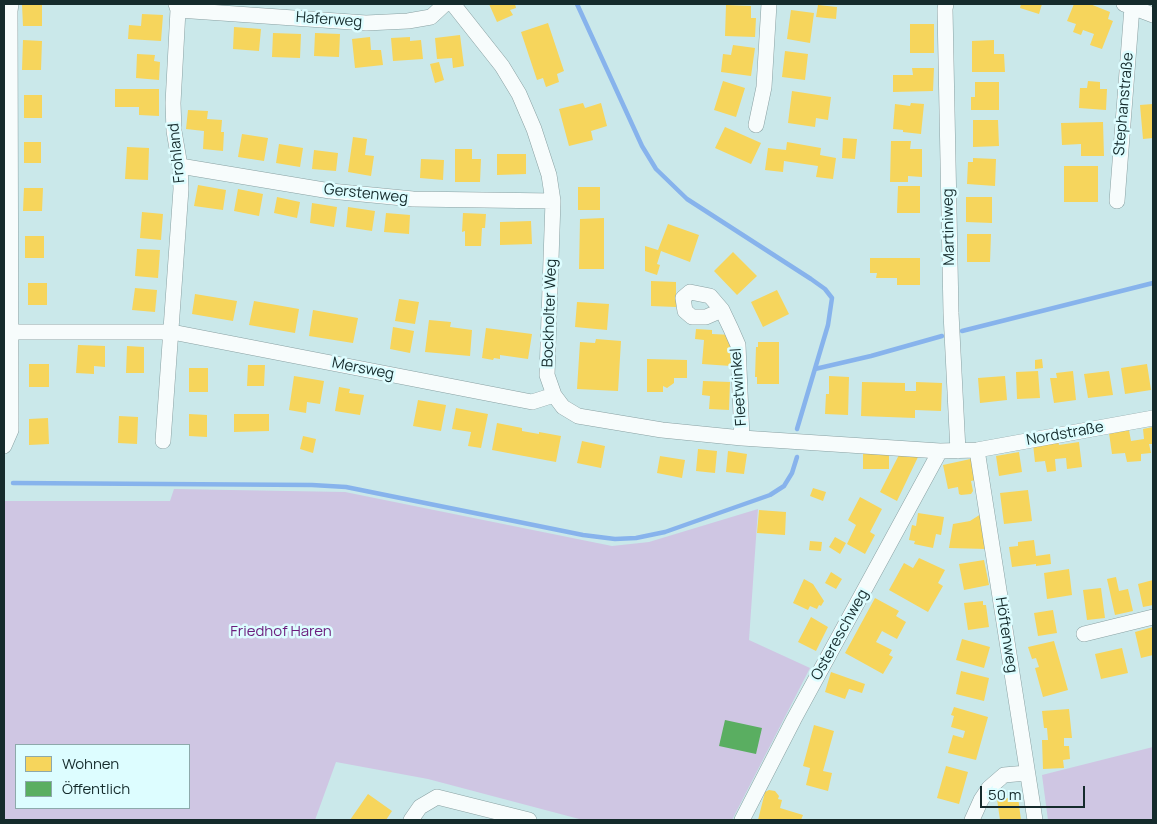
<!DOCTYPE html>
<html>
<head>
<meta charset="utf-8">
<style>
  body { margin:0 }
  #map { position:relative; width:1157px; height:824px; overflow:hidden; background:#cae8ea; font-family:Manrope,sans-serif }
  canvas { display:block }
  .frame { position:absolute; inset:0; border:5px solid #152b2c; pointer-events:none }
  .legend { position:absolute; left:15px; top:744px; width:175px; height:65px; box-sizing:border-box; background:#ddfdff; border:1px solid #8da9ab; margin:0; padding:6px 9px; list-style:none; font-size:15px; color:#152b2c }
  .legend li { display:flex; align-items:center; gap:10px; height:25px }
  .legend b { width:25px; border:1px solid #8da9ab }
  .scale { position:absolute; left:980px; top:786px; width:105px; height:22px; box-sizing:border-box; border:2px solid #152b2c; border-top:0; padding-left:6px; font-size:15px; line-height:18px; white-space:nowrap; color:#152b2c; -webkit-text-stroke:4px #ddfdff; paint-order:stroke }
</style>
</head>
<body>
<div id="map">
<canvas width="1157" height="824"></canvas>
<div class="frame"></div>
<ul class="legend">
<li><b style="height:14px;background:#f6d55c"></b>Wohnen</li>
<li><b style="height:14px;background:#5aae61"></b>Öffentlich</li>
</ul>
<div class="scale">50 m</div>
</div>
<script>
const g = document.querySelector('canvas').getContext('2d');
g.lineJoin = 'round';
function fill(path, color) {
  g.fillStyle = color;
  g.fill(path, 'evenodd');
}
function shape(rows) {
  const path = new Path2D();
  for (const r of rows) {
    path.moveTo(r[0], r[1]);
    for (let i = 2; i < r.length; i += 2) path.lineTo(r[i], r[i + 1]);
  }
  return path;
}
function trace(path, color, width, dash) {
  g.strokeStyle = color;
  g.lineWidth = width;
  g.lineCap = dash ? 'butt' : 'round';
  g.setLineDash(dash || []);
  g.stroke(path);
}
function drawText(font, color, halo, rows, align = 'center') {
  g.font = font + ' Manrope,sans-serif';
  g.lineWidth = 5;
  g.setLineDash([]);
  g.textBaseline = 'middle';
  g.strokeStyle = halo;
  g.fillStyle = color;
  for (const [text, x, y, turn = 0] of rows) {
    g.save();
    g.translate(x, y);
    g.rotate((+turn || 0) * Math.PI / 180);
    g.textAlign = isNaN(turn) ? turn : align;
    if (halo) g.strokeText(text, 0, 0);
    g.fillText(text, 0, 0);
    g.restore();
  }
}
const green = shape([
  [174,489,345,492,612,546,649,542,758,509,749,640,810,668,732,820,583,820,428,779,336,762,315,820,4,820,4,501,170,501],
  [16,745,189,745,189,808,16,808],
  [1153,747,1153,820,1048,820,1042,775]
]);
const homes = shape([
  [22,4,42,4,42,26,23,26],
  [489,4,515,4,516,8,510,10,513,15,497,22],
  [1021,4,1042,4,1039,14,1020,8],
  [1074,4,1090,4,1110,12,1108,19,1113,21,1102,49,1090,45,1094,34,1083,30,1081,35,1073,32,1076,24,1067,21],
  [726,5,751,6,751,18,756,18,755,37,725,36],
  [818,5,837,7,836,19,816,17],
  [791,10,814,13,810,43,787,39],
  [142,14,163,15,161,41,128,39,129,25,141,26],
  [548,23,564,71,557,74,559,82,546,87,543,78,537,80,521,32],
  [910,24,934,24,934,53,910,53],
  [234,27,261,29,259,51,233,49],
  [273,33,301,34,300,58,272,57],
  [315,33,340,34,339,57,314,56],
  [460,35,464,66,453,68,452,58,437,59,435,38],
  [370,37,371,50,381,50,383,65,355,68,352,39],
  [410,37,410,41,421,40,423,59,393,61,391,38],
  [23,40,42,41,41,70,22,70],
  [994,40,994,54,1004,54,1005,72,972,72,972,41],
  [733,45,755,48,751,76,721,72,723,54,731,55],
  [785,51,808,54,805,80,782,77],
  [137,54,155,55,154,61,160,62,159,80,136,78],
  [439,62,444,80,435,83,430,64],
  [912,68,934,68,933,91,893,92,893,75,913,75],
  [723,81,745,88,736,117,714,110],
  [1088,81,1100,82,1100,89,1107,89,1106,110,1079,108,1080,88,1087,88],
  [975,82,999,82,999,110,971,110,971,97,975,97],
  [115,89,159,89,159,116,139,115,139,107,115,107],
  [792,91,831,97,828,120,816,118,815,127,788,123],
  [24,95,42,95,42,118,24,118],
  [583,103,585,108,601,103,607,126,591,131,593,140,569,146,559,109],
  [911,103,924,104,921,134,903,132,903,130,893,129,895,104,910,106],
  [1153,104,1153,138,1143,139,1140,105],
  [188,110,208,111,207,119,222,120,221,132,224,132,223,151,203,149,204,131,186,129],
  [973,120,998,120,999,146,973,147],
  [1103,122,1104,156,1081,156,1081,144,1062,145,1061,123],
  [725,127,761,143,751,164,715,148],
  [242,134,268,138,264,161,238,157],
  [353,137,367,139,365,155,374,156,371,176,348,172],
  [843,138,857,139,855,159,842,158],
  [891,141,911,141,910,149,922,149,922,177,908,176,908,182,890,182],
  [24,142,41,142,41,163,24,163],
  [787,142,821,148,820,155,836,158,833,179,816,177,818,166,784,161,783,172,765,170,768,148,786,150],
  [279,144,303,148,300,167,276,163],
  [127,147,149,148,148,180,125,179],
  [455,149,472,149,472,159,481,159,480,182,455,182],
  [314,150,338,153,336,171,312,169],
  [497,154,526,154,526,174,497,175],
  [973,158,996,159,995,186,967,184,968,162,973,162],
  [421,159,444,160,443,180,420,178],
  [1064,166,1098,166,1098,202,1064,202],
  [198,185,226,190,223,210,194,206],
  [898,186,920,186,920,213,897,213],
  [578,187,600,187,600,210,578,210],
  [24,188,43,188,42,211,23,211],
  [238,189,263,194,259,216,234,211],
  [277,197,300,202,297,218,274,213],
  [966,197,992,197,992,223,966,222],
  [312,203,337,207,334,227,310,223],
  [348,207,375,211,372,231,346,227],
  [142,212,163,214,161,240,140,238],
  [386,213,410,215,409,234,384,232],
  [463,213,486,214,485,228,482,228,481,246,465,246,465,231,462,232],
  [604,218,604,269,579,269,580,219],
  [531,221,532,244,500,245,500,222],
  [668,224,699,235,690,262,661,251,657,264,660,265,657,275,645,271,645,246,658,250],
  [967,234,991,234,990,262,967,262],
  [25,236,44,236,44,258,25,258],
  [137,249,160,250,158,278,135,276],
  [733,252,757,276,737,295,714,271],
  [870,258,920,258,920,285,897,285,897,278,876,278,877,273,870,273],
  [651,281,676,282,676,307,651,306],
  [28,283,47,283,47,305,28,305],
  [135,288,157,290,155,312,132,310],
  [777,290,789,314,763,327,751,302],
  [195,294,237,301,233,321,192,314],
  [399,299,419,302,415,324,395,321],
  [254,301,299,309,295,333,249,325],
  [577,302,609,304,607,330,575,327],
  [313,310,358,318,353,343,309,336],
  [429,320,451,322,450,327,472,330,470,356,425,352],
  [393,327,414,331,410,353,390,349],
  [486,328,532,334,528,359,500,355,500,359,494,358,493,360,482,358],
  [696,329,712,330,712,334,733,335,731,366,702,364,704,340,695,339],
  [596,339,621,341,618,391,577,389,580,342,595,343],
  [758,342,779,342,779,384,757,384,757,377,755,377,756,347,758,347],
  [78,345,105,346,105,367,94,366,94,374,76,373],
  [127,346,144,347,144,373,126,373],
  [647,359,687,360,687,378,674,378,674,383,667,388,663,386,663,392,647,392],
  [1042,359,1043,368,1035,369,1035,360],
  [29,364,49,364,49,387,29,387],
  [1147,364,1151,390,1125,394,1121,368],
  [248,365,265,365,264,386,247,386],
  [189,368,208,368,208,392,189,392],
  [1038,371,1040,398,1017,399,1016,372],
  [1073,371,1076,400,1054,403,1050,378,1057,378,1056,373],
  [1109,371,1113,395,1088,398,1084,374],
  [294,376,324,381,320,404,307,402,306,413,289,410],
  [829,376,849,377,848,415,825,414,826,394,829,394],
  [1005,376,1007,400,980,403,978,378],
  [703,381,730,382,729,410,709,409,710,396,702,395],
  [862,382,905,383,905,391,916,391,916,382,942,383,941,411,915,410,915,418,861,416],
  [339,387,350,389,349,393,364,395,360,415,335,411],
  [418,400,446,405,441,431,413,426],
  [456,408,488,414,481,448,468,446,471,432,452,429],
  [189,414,207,415,207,437,189,436],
  [234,414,269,414,269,431,234,432],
  [119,416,138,417,137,444,118,443],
  [48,418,49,444,29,445,29,419],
  [497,423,522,428,522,431,539,434,539,432,561,436,556,462,492,450],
  [1153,427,1153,444,1149,444,1151,453,1141,454,1141,461,1127,462,1125,453,1112,454,1109,433,1129,430,1131,441,1144,439,1143,429],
  [303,436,316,439,313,453,300,449],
  [582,441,605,446,601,468,577,463],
  [1058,441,1059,445,1079,442,1082,467,1067,469,1066,458,1055,459,1056,471,1047,472,1045,461,1035,462,1033,444],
  [698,449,717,451,715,473,696,471],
  [902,449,918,457,897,501,880,492],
  [863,450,889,450,889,469,863,469],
  [728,451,747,454,744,474,726,472],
  [1019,452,1022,472,999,476,996,456],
  [660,456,685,460,682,478,657,473],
  [975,458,980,479,971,481,973,491,971,494,961,495,959,494,958,487,948,489,943,465],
  [813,488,826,492,823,501,810,496],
  [1028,490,1032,521,1004,524,1000,493],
  [860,497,882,509,870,532,875,535,865,554,847,544,856,525,848,520],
  [759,510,786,512,785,535,757,533],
  [918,513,944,517,941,535,936,534,933,548,914,544,915,541,909,540,912,525,916,526],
  [981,514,987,549,949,548,953,524,970,521],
  [835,537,846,543,840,554,829,547],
  [1034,540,1036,556,1050,554,1051,564,1036,566,1036,564,1012,567,1009,547,1018,546,1018,542],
  [810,541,822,542,821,551,809,550],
  [919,558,945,570,938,583,943,586,928,612,889,590,904,563,913,568],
  [984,560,989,585,964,590,959,564],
  [1069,569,1072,595,1047,599,1044,573],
  [831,572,842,579,836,589,825,583],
  [1116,577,1119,591,1128,589,1133,611,1115,615,1107,579],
  [804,579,813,584,824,601,821,606,819,605,817,609,810,606,808,610,793,603],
  [1153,580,1153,605,1143,607,1138,584],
  [1101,588,1105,618,1087,620,1083,590],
  [875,598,899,611,896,616,906,622,897,639,882,631,876,642,892,650,889,655,893,657,883,674,845,653],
  [983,601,983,605,986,605,989,627,968,630,964,603],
  [1053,610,1057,633,1038,636,1034,613],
  [811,617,828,627,816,651,798,642],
  [1153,627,1153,655,1141,658,1135,632],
  [962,639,990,647,984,668,956,660],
  [1054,641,1068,690,1043,697,1035,668,1039,667,1036,658,1032,659,1028,647],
  [1122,648,1128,673,1101,679,1095,654],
  [961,671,989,678,984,701,956,694],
  [831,672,865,684,862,693,849,689,845,699,825,692],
  [954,707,988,717,976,760,948,753,953,735,963,738,965,731,951,727,954,716,951,715],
  [1069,709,1072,738,1064,738,1064,746,1069,746,1070,759,1063,760,1064,768,1043,769,1042,740,1048,740,1047,728,1044,728,1042,711],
  [814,725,834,731,823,771,832,773,828,791,806,785,810,768,803,766],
  [946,766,968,772,959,804,937,798],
  [769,790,775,791,779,796,778,799,782,800,780,808,803,815,801,820,758,820,765,792],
  [368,794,392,811,386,820,350,820],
  [1018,797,1021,820,1000,820,997,799]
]);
const public = shape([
  [725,720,762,728,756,754,719,746]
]);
const stream = shape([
  [577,4,642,146,656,169,687,199,811,279,825,289,832,298,828,325,797,429],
  [962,331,1153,283],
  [815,369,871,356,942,336],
  [13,483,312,485,346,487,583,535,615,539,636,538,665,532,770,495,784,486,792,473,797,457]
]);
const minor = shape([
  [453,4,502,66,519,94,534,129,549,175,553,201,547,375,554,395,563,407,578,416,662,430,742,438,940,451,977,450,1153,418],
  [946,4,945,9,951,313,958,451],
  [1124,4,1153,15],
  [178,10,366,23,408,21,431,17,445,4],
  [756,125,764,87,769,4],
  [180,166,330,191,372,195,413,199,553,201],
  [1117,201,1132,7],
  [722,310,706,317,692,317,685,311,683,298,690,292,710,296,722,310,731,329,738,345,742,438],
  [10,332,172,332,532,402,554,395],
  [163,441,181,189,180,166,174,131,173,103,178,10,176,4],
  [4,446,11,430,10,11,11,4],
  [977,450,1035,820],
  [1084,634,1153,617],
  [411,820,420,807,437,797,529,820],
  [742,820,794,719,940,451],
  [972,820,981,800,989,788,1004,775,1027,773]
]);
const streetNames = [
  ["Haferweg",329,20,4],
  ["Stephanstraße",1124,104,-85],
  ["Frohland",177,153,-96],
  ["Gerstenweg",366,194,6],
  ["Martiniweg",949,227,-91],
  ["Bockholter Weg",550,313,-88],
  ["Mersweg",363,369,11],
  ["Fleetwinkel",739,387,-94],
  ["Nordstraße",1065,434,-10],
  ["Ostereschweg",840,635,-61],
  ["Höftenweg",1006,635,81]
];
const parkNames = [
  ["Friedhof Haren",281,632]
];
fill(green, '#cfc6e3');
fill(homes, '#f6d55c');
fill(public, '#5aae61');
trace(stream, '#87b3ec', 4.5);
trace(minor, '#89a0a2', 16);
trace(minor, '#f7fcfc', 15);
drawText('15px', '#152b2c', '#ddfdff', streetNames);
drawText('15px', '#6b1c7c', '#ddfdff', parkNames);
</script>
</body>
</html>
